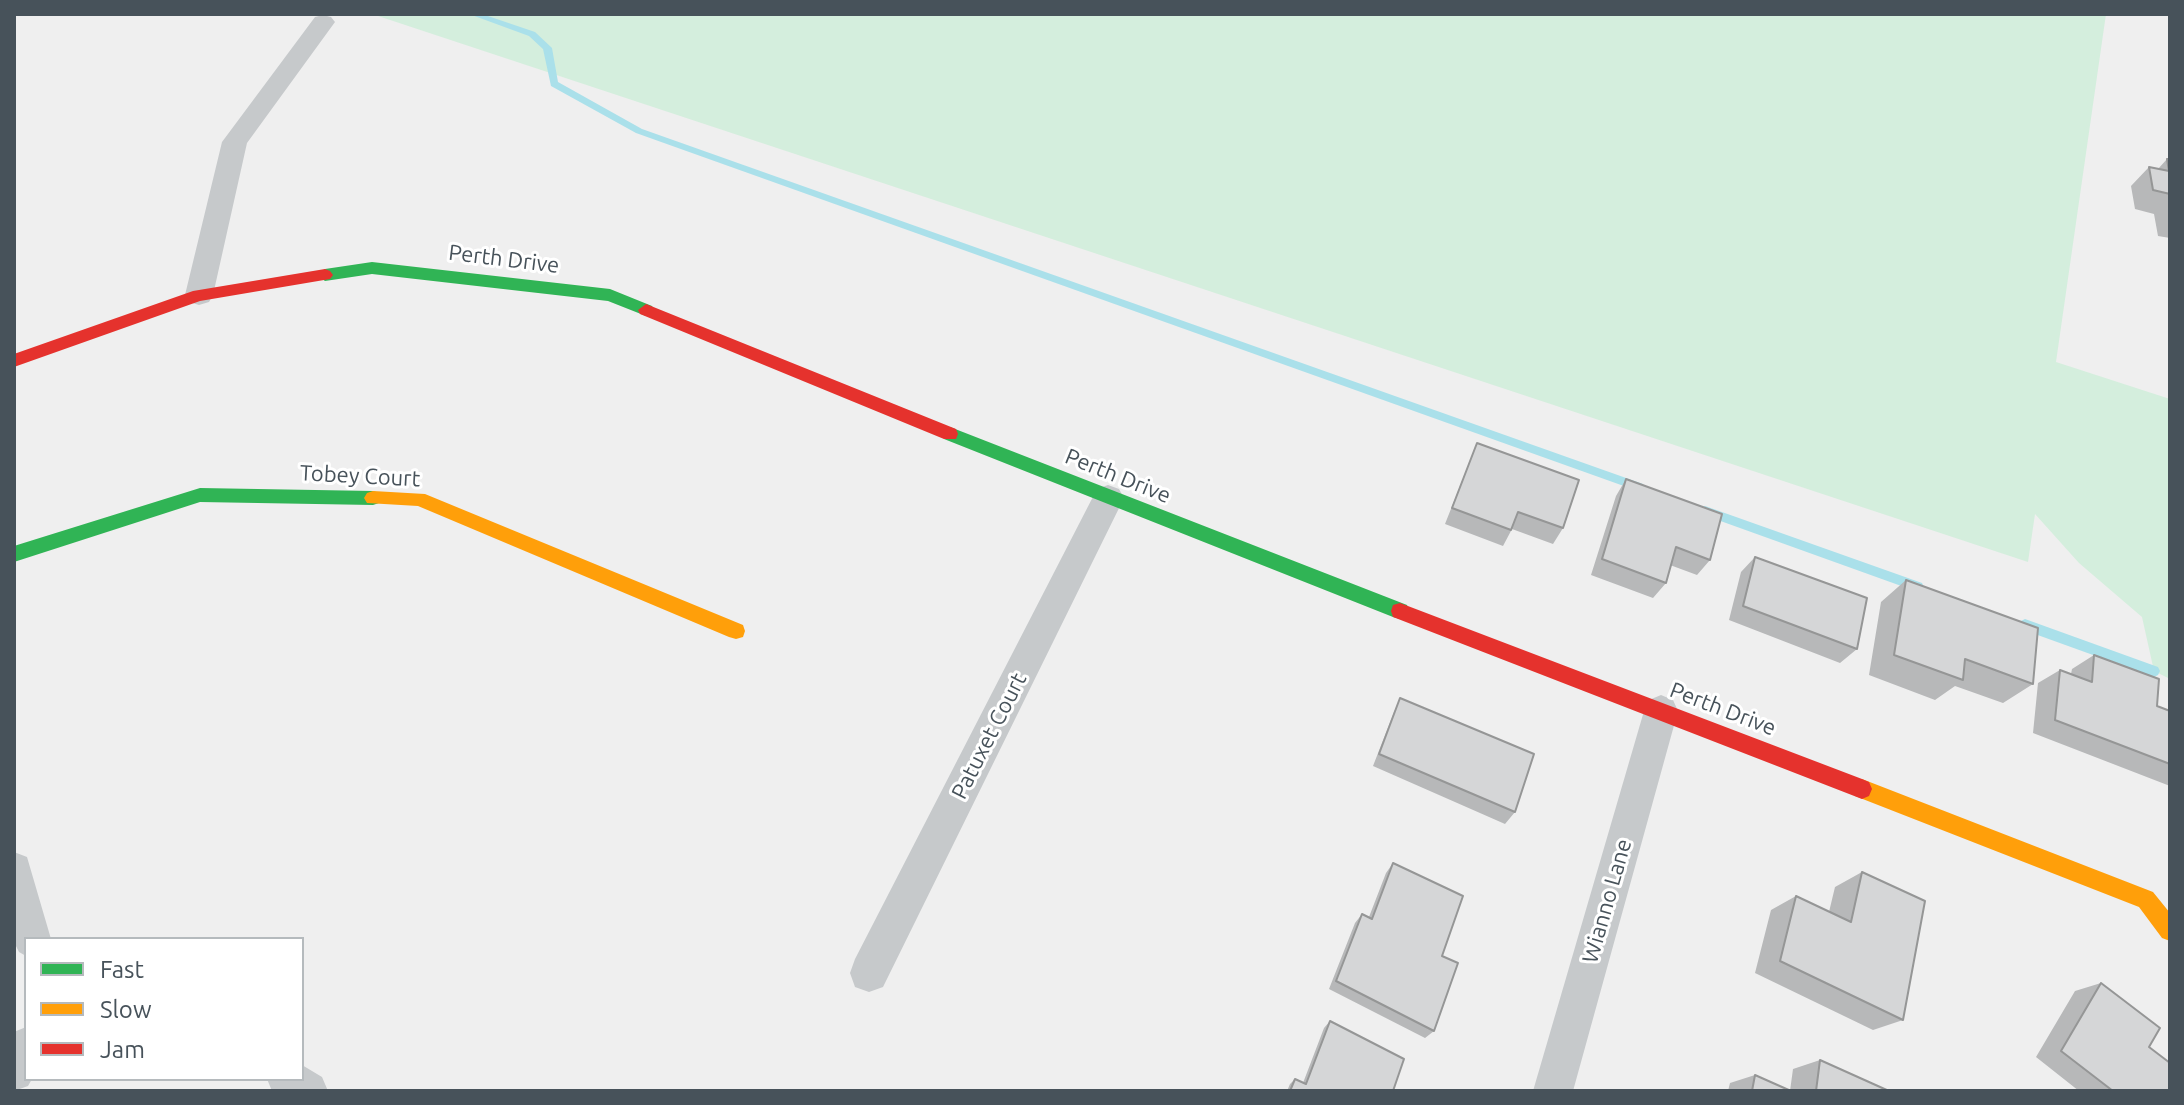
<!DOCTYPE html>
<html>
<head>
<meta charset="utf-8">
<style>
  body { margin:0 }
  #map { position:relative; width:2184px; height:1105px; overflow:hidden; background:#efefef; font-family:Ubuntu,sans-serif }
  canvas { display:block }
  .frame { position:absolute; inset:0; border:16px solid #47525a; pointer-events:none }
  .legend { position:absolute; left:24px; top:937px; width:280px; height:144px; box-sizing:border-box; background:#fff; border:2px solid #b5babd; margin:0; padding:10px 14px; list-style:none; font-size:24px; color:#47525a }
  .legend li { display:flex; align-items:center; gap:16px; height:40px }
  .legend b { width:40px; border:2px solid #b5babd }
</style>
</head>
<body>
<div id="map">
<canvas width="2184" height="1105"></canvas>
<div class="frame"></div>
<ul class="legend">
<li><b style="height:10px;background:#30b455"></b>Fast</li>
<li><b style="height:10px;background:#ff9f0a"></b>Slow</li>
<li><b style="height:10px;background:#e5322d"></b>Jam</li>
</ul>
</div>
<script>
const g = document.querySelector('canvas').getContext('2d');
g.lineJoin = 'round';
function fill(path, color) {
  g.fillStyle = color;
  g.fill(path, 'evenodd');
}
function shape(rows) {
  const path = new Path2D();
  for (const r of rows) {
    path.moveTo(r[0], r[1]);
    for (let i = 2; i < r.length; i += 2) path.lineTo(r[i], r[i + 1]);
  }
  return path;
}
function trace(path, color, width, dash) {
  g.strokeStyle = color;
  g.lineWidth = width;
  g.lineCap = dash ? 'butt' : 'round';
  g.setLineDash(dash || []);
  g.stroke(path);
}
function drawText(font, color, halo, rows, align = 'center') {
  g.font = font + ' Ubuntu,sans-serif';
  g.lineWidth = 6;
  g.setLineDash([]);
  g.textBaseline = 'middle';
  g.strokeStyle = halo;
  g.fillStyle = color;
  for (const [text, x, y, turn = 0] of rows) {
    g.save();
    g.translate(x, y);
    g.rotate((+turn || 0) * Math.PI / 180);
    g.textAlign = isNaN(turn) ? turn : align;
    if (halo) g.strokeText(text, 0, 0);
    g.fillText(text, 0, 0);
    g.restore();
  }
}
const green = shape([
  [372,14,2106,14,2056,362,2170,399,2170,679,2154,671,2142,617,2079,563,2035,514,2028,562]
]);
const stream = shape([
  [469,14,482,14,535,32,552,48,558,82,642,129,1643,484,1645,487,1643,490,1635,490,636,133,551,86,543,49,529,36,469,14],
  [1705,506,1922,583,1924,587,1922,591,1918,592,1701,514,1699,511,1701,508,1705,506],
  [2025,619,2158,667,2160,671,2158,675,2154,677,2021,629,2019,625,2021,621,2025,619]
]);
const street = shape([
  [323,15,331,17,335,22,247,143,213,295,209,302,199,305,189,302,185,295,222,142,315,17,323,15],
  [1108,485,1119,489,1124,498,883,987,869,992,855,987,850,973,855,959,1097,489,1108,485],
  [1661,695,1673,700,1678,711,1573,1091,1533,1091,1644,711,1649,700,1661,695],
  [14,852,27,857,51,939,26,939,26,956,19,952,14,942,14,852],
  [26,1027,26,1079,32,1079,28,1086,14,1091,14,1032,26,1027],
  [302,1065,322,1077,328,1091,272,1091,267,1079,302,1079,302,1065]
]);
const fast = shape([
  [372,262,610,289,652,306,654,310,646,316,608,301,372,274,325,281,317,275,325,269,372,262],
  [950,427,1407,605,1409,611,1407,617,1400,619,1393,617,944,439,942,434,950,427],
  [200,488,373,491,379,493,382,498,379,503,373,505,200,502,14,562,14,546,200,488]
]);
const slow = shape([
  [373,491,425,494,743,625,745,631,743,637,736,639,729,637,418,506,367,503,364,498,367,493,373,491],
  [1862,779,2153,892,2170,913,2170,941,2162,938,2139,907,1855,796,1852,789,1855,782,1862,779]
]);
const jam = shape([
  [325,269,330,271,333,275,330,279,200,301,14,367,14,354,193,291,325,269],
  [646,304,956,429,958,434,956,439,944,439,640,314,638,310,646,304],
  [1400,603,1862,779,1869,782,1872,789,1869,796,1862,799,1393,617,1391,611,1393,605,1400,603]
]);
const wall = shape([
  [2167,159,2170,159,2170,238,2158,236,2154,214,2135,209,2131,186,2149,167,2158,169],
  [1477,443,1563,528,1553,544,1512,529,1503,546,1445,524],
  [1626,479,1710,560,1697,575,1670,565,1666,583,1653,598,1591,575,1616,496],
  [1755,557,1857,649,1840,663,1729,620,1741,572],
  [1906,580,2033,684,2003,703,1955,686,1935,700,1869,675,1881,602],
  [2094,655,2157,706,2170,711,2170,786,2033,733,2038,683,2060,670,2071,674,2072,669],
  [1400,698,1515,812,1505,824,1373,766,1394,712],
  [1393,863,1442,956,1434,1031,1425,1038,1329,989,1355,923,1362,914,1369,917,1386,873],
  [1862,872,1903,1020,1873,1030,1755,973,1771,910,1796,896,1829,912,1835,887],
  [2101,983,2149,1047,2170,1091,2079,1091,2036,1057,2075,991],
  [1330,1021,1393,1091,1287,1091,1290,1084,1295,1079,1303,1083,1324,1028],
  [1820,1060,1889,1091,1728,1091,1730,1083,1755,1075,1790,1091,1793,1069]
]);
const building = shape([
  [2167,159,2170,159,2170,194,2153,190,2149,167,2169,171,2167,159],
  [1477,443,1579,480,1563,528,1518,512,1511,530,1452,508,1477,443],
  [1626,479,1722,514,1710,560,1676,547,1666,583,1602,559,1626,479],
  [1755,557,1867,598,1857,649,1743,606,1755,557],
  [1906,580,2038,628,2033,684,1965,659,1963,680,1894,655,1906,580],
  [2094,655,2159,679,2157,706,2170,711,2170,764,2055,720,2060,670,2092,682,2094,655],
  [1400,698,1534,754,1515,812,1379,754,1400,698],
  [1393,863,1463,896,1442,956,1458,963,1434,1031,1336,981,1362,914,1372,919,1393,863],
  [1862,872,1925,901,1903,1020,1780,961,1796,896,1851,922,1862,872],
  [2101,983,2160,1028,2149,1047,2170,1063,2170,1091,2113,1091,2061,1051,2101,983],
  [1330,1021,1404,1059,1393,1091,1290,1091,1295,1079,1306,1084,1330,1021],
  [1820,1060,1889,1091,1816,1091,1820,1060],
  [1755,1075,1791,1091,1752,1091,1755,1075]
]);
const streetNames = [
  ["Perth Drive",504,259,7],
  ["Tobey Court",360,476,3],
  ["Perth Drive",1118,476,22],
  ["Perth Drive",1723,709,21],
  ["Patuxet Court",989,736,-63],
  ["Wianno Lane",1607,901,-74]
];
fill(green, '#d4eedd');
fill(stream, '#aae0ea');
fill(street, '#c6c9cb');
fill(fast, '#30b455');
fill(slow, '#ff9f0a');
fill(jam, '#e5322d');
fill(wall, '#b7b8b9');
fill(building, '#d5d6d7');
trace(building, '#959696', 2);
drawText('22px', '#47525a', '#fff', streetNames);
</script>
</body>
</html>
